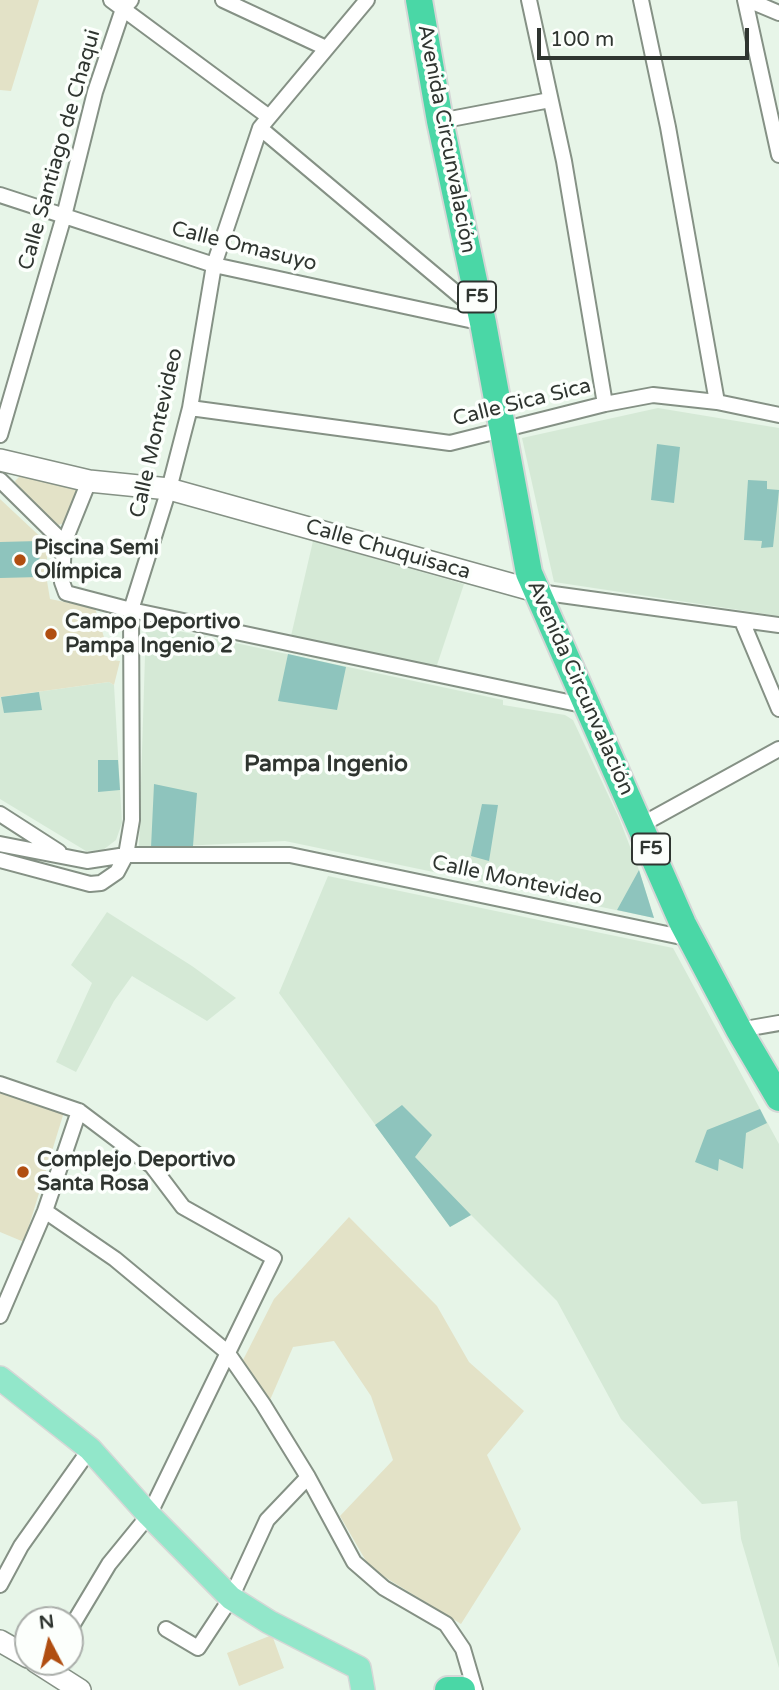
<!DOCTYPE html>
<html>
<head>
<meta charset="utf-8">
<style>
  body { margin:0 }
  #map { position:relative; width:779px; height:1690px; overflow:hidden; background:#e7f5e8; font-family:"Varela Round",sans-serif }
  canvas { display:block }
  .north { position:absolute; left:14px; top:1606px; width:70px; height:70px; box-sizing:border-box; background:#fcfffc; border:2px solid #aaaeaa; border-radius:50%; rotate:353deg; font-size:19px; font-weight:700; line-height:28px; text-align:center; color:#2f3530 }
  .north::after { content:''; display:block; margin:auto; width:24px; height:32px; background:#b04e11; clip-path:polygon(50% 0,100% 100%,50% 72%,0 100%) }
  .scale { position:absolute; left:537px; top:28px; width:212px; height:32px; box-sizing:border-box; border:4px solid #2f3530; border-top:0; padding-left:9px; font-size:21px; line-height:24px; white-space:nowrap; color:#2f3530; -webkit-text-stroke:5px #fcfffc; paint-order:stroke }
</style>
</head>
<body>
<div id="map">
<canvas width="779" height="1690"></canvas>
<div class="north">N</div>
<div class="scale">100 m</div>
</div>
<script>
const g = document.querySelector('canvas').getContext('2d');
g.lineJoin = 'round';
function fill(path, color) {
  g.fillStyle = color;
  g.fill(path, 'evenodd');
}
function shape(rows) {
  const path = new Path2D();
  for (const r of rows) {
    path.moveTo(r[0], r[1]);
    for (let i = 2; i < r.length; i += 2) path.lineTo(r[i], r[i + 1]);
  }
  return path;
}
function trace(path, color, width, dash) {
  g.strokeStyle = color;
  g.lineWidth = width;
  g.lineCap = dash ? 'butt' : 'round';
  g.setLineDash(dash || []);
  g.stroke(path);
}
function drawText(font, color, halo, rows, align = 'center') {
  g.font = font + ' "Varela Round",sans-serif';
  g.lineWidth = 7;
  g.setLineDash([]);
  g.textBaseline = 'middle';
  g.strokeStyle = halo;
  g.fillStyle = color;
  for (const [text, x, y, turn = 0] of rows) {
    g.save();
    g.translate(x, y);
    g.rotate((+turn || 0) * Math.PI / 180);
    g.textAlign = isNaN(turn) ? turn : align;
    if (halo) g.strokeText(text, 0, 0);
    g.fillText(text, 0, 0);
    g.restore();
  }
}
const built = shape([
  [658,408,779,428,779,616,554,582,522,438],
  [313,541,464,584,436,668,291,636],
  [146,624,503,700,503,705,565,715,573,720,619,818,639,870,654,918,285,841,139,848],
  [109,682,114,685,122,823,116,840,103,850,86,851,0,799,0,697],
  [328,876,673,948,779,1144,779,1668,741,1539,737,1501,702,1504,621,1419,557,1301,471,1215,450,1227,279,993],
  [107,912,192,966,236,998,207,1021,132,976,114,1001,76,1072,56,1062,92,983,71,965]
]);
const green = shape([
  [0,0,39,0,11,91,0,90],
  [23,473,76,488,75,500,65,523,58,525,19,490,15,481],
  [0,499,47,543,47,581,50,599,95,608,111,660,120,661,114,685,109,682,0,697],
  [0,1091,64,1112,24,1242,0,1232],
  [349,1217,437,1306,469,1362,524,1411,487,1455,521,1529,461,1624,370,1568,340,1516,393,1460,371,1396,334,1341,293,1347,270,1400,243,1360,274,1299],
  [272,1635,284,1668,239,1686,227,1653]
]);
const water = shape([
  [657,444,680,447,674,503,651,500],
  [748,480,767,481,767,489,779,490,773,547,761,548,762,541,744,540],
  [39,541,40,577,0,578,0,542],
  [288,654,346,667,337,710,278,701],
  [39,692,42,710,4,713,1,697],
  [98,760,118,760,120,790,98,792],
  [154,784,197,793,193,846,151,848],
  [482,804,498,805,489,861,471,856],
  [639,870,654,918,617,910],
  [402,1105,432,1135,415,1157,471,1215,450,1227,375,1125],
  [760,1109,767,1123,746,1133,743,1169,719,1159,718,1171,695,1162,707,1130]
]);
const street = shape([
  [111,0,269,117],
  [223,0,326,48],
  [529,0,564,161,605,404],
  [641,0,668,127,717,402],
  [745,0,779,155],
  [748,0,779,13],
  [440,121,550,100],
  [260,128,479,312],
  [0,195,214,265,483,323],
  [190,408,450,443,605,404,653,395,717,402,779,415],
  [0,435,64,216,95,92,123,9,131,0],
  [0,480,64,543],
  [89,481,64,543,62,582,66,593,131,610,587,706],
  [539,592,779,625],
  [742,621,779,709],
  [0,814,59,852],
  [641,825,779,749],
  [0,844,87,861,126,855,290,855,691,939],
  [0,860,90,884,101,883,117,872,126,855,132,820,131,610,169,489,190,408,214,265,260,128,367,0],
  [739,1030,779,1023],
  [0,1084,79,1111,152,1166,183,1207,274,1258,149,1515,109,1564,70,1629],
  [45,1211,115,1259,227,1352,263,1404,308,1477,354,1562,384,1588,446,1624,463,1649,475,1690],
  [0,1316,45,1211,79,1111],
  [0,1585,21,1546,90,1449],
  [166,1629,198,1648,231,1598,267,1520,308,1477]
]);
const secondary = shape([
  [0,460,89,481,169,489,539,592],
  [0,1641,28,1657],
  [36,1662,80,1690]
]);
const primary = shape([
  [0,1378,90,1449,149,1515,231,1598,269,1622,359,1668,363,1690]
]);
const highway = shape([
  [419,0,440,121,483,323,529,573,683,924,739,1030,779,1098],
  [448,1690,462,1690]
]);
const markers = [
  [20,560,7,"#b04e11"],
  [51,634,7,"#b04e11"],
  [23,1172,7,"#b04e11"]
];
const shields = [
  [477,297,38],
  [651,849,38]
];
const shieldNames = [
  ["F5",477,297],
  ["F5",651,849]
];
const streetNames = [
  ["Avenida Circunvalación",446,139,79],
  ["Calle Santiago de Chaqui",60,150,-74],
  ["Calle Omasuyo",244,247,14],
  ["Calle Sica Sica",522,403,-14],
  ["Calle Montevideo",157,433,-77],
  ["Calle Chuquisaca",388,550,16],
  ["Avenida Circunvalación",580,688,66],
  ["Calle Montevideo",517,881,12]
];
const poiNames = [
  ["Piscina Semi",34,548],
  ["Olímpica",34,572],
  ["Campo Deportivo",65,622],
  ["Pampa Ingenio 2",65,646],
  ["Complejo Deportivo",37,1160],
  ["Santa Rosa",37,1184]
];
const neighbourhoodNames = [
  ["Pampa Ingenio",326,765]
];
fill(built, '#d5e9d6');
fill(green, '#e3e2c7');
fill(water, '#8ec4bd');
trace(street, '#859185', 18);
trace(secondary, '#859185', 24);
trace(primary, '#d5d7d6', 26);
trace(highway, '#d5d7d6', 30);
trace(street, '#fff', 14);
trace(secondary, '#fff', 21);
trace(primary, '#92e7ca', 23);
trace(highway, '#4ad7a6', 26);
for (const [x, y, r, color] of markers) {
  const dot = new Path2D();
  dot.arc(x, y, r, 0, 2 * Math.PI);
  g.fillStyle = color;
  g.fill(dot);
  trace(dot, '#fcfffc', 2.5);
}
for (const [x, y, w] of shields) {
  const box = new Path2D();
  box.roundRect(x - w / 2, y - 15.5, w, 31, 5);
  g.fillStyle = '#fcfffc';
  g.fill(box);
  trace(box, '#2f3530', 2);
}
drawText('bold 19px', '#2f3530', null, shieldNames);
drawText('21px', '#2f3530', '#fcfffc', streetNames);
drawText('bold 21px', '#2f3530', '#fcfffc', poiNames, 'left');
drawText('bold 23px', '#2f3530', '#fcfffc', neighbourhoodNames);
</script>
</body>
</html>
